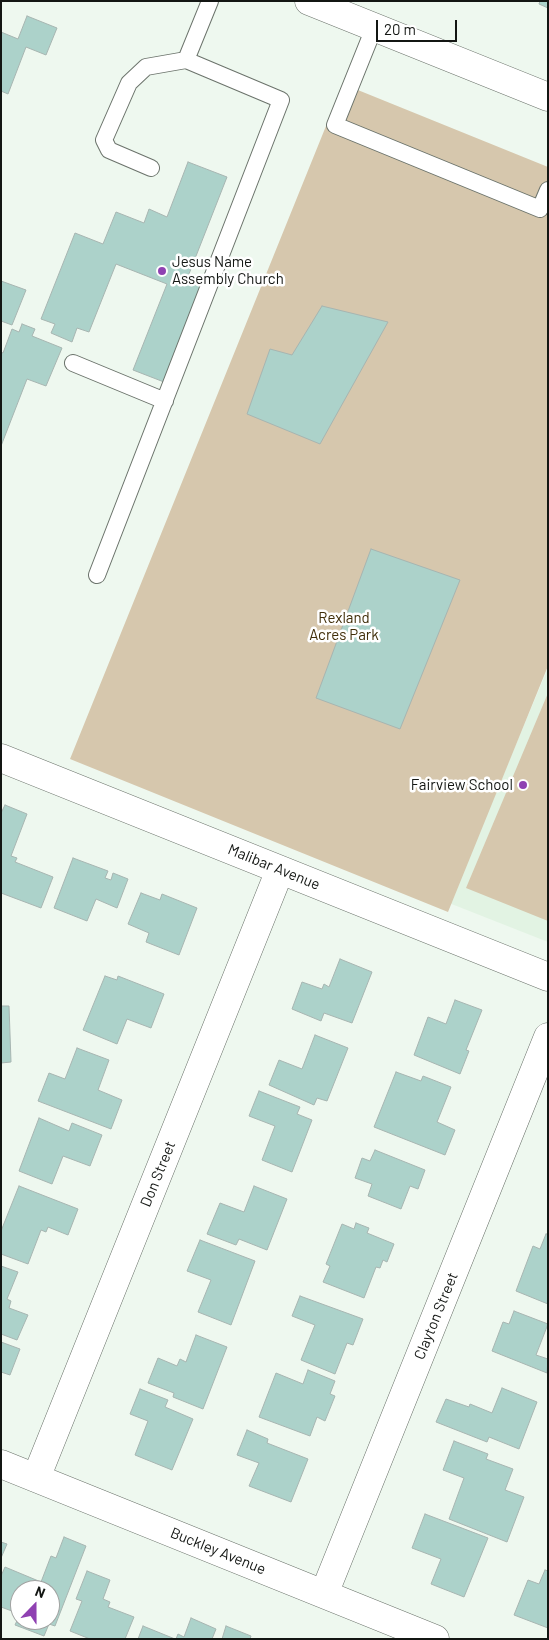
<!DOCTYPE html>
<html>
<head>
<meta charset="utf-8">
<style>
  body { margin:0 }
  #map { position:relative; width:549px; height:1640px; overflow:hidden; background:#eef8ef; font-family:Barlow,sans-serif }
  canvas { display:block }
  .frame { position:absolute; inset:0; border:2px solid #131613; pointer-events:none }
  .north { position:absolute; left:10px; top:1580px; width:50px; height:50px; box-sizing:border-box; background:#fff; border:1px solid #a1a2a1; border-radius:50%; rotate:22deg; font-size:14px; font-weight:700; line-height:20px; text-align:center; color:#131613 }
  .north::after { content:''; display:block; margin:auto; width:18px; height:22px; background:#8f41b2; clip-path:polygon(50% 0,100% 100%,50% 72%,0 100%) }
  .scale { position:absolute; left:376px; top:20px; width:81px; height:22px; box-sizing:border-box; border:2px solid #131613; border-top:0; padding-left:6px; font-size:15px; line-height:18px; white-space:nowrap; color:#131613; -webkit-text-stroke:4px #fff; paint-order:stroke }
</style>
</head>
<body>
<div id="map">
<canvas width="549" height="1640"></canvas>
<div class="frame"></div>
<div class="north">N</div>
<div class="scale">20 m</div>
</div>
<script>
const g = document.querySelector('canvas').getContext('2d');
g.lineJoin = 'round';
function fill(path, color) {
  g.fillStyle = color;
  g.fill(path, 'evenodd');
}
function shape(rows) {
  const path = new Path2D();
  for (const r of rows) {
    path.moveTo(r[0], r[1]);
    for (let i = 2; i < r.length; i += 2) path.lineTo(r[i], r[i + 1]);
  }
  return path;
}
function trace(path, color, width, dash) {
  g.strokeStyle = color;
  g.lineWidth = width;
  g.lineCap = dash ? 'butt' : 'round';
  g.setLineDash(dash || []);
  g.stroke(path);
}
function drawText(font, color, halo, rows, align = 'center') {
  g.font = font + ' Barlow,sans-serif';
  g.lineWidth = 5;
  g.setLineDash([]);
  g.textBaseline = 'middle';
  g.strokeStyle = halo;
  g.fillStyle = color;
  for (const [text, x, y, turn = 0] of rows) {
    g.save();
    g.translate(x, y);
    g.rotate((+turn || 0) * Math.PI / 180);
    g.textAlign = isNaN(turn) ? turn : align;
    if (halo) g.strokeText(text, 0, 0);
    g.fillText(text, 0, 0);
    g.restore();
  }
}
const built = shape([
  [548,668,548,942,449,903]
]);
const green = shape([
  [343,84,548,167,548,666,448,912,70,759],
  [548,693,548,921,466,888]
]);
const building = shape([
  [540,1,548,1,548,8,539,4,540,1],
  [27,16,57,28,46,55,26,47,8,94,1,91,1,32,18,39,27,16],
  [188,162,227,177,187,279,203,284,164,382,133,370,167,284,116,264,89,332,77,328,72,342,51,333,55,324,41,319,75,233,103,244,116,212,144,223,149,209,167,217,188,162],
  [1,281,26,290,12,325,1,321,1,281],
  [322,306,388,322,320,444,247,414,270,349,292,355,322,306],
  [22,324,35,329,32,336,62,348,46,386,27,379,1,446,1,352,3,353,12,329,19,332,22,324],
  [371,549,460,580,400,729,316,698,371,549],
  [5,805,27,814,11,856,17,858,15,862,53,877,41,908,1,893,1,813,5,805],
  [73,858,108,871,105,878,111,880,113,873,128,879,117,908,96,899,87,921,54,908,73,858],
  [141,893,160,900,162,894,197,908,179,955,146,942,149,933,128,924,141,893],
  [340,959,372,972,352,1023,324,1013,321,1021,292,1009,302,982,322,989,324,984,329,987,340,959],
  [105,976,117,980,118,976,164,994,151,1028,127,1019,117,1044,83,1030,105,976],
  [455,1000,482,1010,466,1050,469,1051,460,1074,414,1055,428,1017,446,1024,455,1000],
  [1,1006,9,1006,11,1062,1,1063,1,1006],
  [315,1035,348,1048,327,1101,317,1098,314,1105,269,1085,279,1060,302,1069,315,1035],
  [77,1048,109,1060,98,1090,122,1100,111,1129,38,1101,49,1073,65,1079,77,1048],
  [396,1072,421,1081,423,1076,451,1087,437,1122,455,1130,445,1155,374,1127,396,1072],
  [259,1091,300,1107,297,1114,312,1120,292,1172,262,1160,275,1126,249,1116,259,1091],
  [39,1118,69,1131,72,1123,102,1135,90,1166,63,1156,52,1184,19,1171,39,1118],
  [375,1150,425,1170,418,1189,410,1186,401,1209,368,1196,372,1184,355,1178,362,1158,370,1161,375,1150],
  [19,1186,78,1209,68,1235,48,1227,46,1232,41,1230,28,1264,1,1254,1,1231,19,1186],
  [254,1186,287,1199,267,1250,239,1239,236,1245,207,1234,220,1203,244,1212,254,1186],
  [356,1223,369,1228,367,1233,394,1244,387,1262,383,1260,380,1268,376,1267,364,1298,323,1282,330,1266,326,1264,342,1224,354,1229,356,1223],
  [546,1234,548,1234,548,1304,516,1291,533,1246,540,1249,546,1234],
  [200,1240,255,1261,231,1325,198,1312,211,1280,187,1271,200,1240],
  [1,1266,18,1272,7,1299,11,1301,9,1308,28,1315,17,1340,1,1334,1,1266],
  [300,1296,363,1319,353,1345,347,1343,335,1374,301,1360,315,1325,292,1316,300,1296],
  [514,1311,548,1324,536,1355,548,1359,547,1373,492,1351,503,1322,509,1324,514,1311],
  [196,1335,227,1347,203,1409,173,1397,174,1393,148,1383,158,1358,177,1366,180,1359,186,1362,196,1335],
  [1,1342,20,1349,10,1375,1,1372,1,1342],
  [308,1370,335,1381,330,1394,335,1396,325,1421,317,1417,310,1436,259,1417,276,1373,303,1384,308,1370],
  [502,1388,537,1402,519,1449,489,1437,487,1442,436,1422,446,1399,469,1407,470,1404,492,1413,502,1388],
  [140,1389,168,1400,165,1407,193,1419,172,1470,135,1455,148,1421,130,1414,140,1389],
  [247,1430,268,1439,267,1443,308,1459,291,1502,249,1486,259,1463,237,1455,247,1430],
  [454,1441,488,1454,486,1459,513,1469,505,1490,524,1497,507,1542,449,1519,464,1478,443,1470,454,1441],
  [425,1514,488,1538,464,1597,431,1584,441,1559,412,1548,425,1514],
  [64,1537,86,1546,55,1626,49,1624,44,1636,15,1625,20,1614,1,1607,1,1576,5,1567,41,1582,51,1556,56,1558,64,1537],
  [20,1590,50,1590,50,1620,20,1620,20,1590],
  [1,1542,7,1544,1,1558,1,1542],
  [545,1570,548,1571,548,1628,514,1615,528,1580,539,1584,545,1570],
  [87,1571,110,1580,103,1599,110,1602,108,1607,134,1617,125,1639,90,1639,70,1631,82,1601,76,1599,87,1571],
  [191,1618,216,1629,212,1639,176,1639,178,1634,184,1637,191,1618],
  [143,1626,175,1639,138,1639,143,1626],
  [226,1626,251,1636,250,1639,222,1639,226,1626]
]);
const service = shape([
  [374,28,335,125,540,209,548,190],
  [151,168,109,150,104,140,129,83,146,67,186,60,210,1],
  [73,363,165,401],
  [97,575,281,100,186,60]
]);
const minor = shape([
  [1,758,548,977],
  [1,1464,435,1639],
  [36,1478,280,870],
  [324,1594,548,1037]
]);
const tertiary = shape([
  [309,1,548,97]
]);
const markers = [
  [162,271,5,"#8f41b2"],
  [523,785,5,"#8f41b2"]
];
const poiNames = [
  ["Jesus Name",172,262],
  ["Assembly Church",172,279],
  ["Fairview School",513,785,"right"]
];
const parkNames = [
  ["Rexland",344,618],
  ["Acres Park",344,635]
];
const streetNames = [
  ["Malibar Avenue",274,867,22],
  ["Don Street",158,1174,-68],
  ["Clayton Street",436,1316,-68],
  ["Buckley Avenue",218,1551,22]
];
fill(built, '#e2f3e3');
fill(green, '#d6c7ad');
fill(building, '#acd2ca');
trace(building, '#a7b5b1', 1);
trace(service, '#6b736b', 18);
trace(minor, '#6b736b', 29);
trace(tertiary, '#6b736b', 29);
trace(service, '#fff', 16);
trace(minor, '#fff', 28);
trace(tertiary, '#fff', 28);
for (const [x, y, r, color] of markers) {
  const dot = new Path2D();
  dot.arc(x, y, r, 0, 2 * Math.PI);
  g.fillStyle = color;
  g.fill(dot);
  trace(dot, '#fff', 2);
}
drawText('15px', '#131613', '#fff', poiNames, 'left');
drawText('15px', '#402e09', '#fff', parkNames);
drawText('15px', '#131613', '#fff', streetNames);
</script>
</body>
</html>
